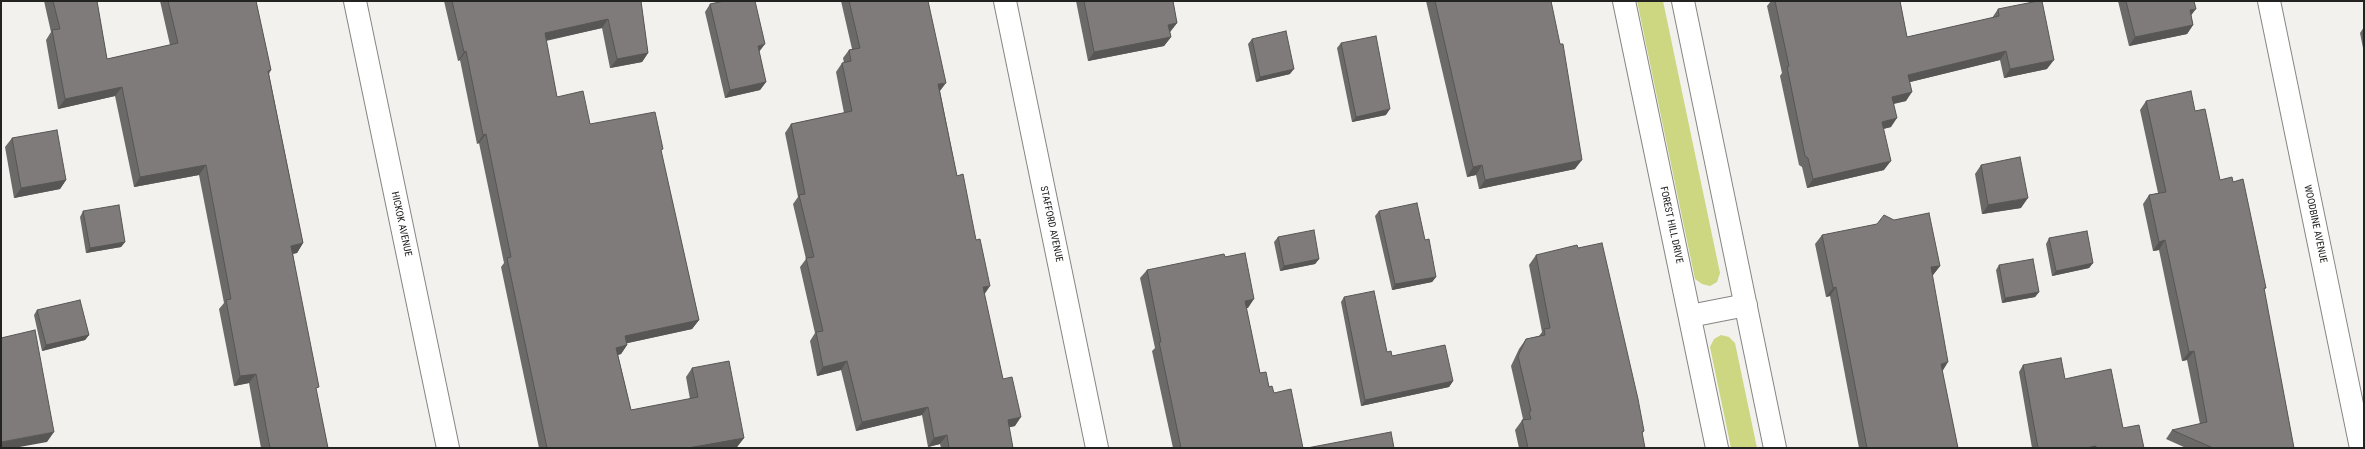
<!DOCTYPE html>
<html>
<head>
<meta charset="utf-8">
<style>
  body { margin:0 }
  #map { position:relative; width:2365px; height:449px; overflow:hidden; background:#f3f1ee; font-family:"Roboto Condensed",sans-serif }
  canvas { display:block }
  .frame { position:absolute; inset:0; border:2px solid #232322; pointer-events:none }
</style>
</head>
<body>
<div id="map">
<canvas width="2365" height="449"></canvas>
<div class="frame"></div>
</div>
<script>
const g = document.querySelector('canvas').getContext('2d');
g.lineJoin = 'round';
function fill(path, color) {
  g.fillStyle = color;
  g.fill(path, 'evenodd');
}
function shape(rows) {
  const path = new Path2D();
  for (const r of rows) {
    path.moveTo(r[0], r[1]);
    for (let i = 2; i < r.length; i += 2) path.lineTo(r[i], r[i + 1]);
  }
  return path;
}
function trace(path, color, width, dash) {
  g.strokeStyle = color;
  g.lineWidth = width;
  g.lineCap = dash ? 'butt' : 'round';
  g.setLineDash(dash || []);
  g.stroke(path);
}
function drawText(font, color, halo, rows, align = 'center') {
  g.font = font + ' "Roboto Condensed",sans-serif';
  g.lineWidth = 3;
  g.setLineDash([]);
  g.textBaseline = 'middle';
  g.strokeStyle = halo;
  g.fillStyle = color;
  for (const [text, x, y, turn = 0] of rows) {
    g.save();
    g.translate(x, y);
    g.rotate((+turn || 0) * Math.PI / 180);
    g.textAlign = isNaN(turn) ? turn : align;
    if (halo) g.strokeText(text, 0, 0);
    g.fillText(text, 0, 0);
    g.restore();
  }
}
const green = shape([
  [1637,1,1663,1,1720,273,1717,282,1710,286,1702,284,1695,279],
  [1721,335,1729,337,1735,343,1757,448,1731,448,1710,347,1714,339]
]);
const minor = shape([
  [355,1,448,448],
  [1005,1,1097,448],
  [1624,1,1717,448],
  [1683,1,1775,448],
  [2269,1,2361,448],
  [1690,316,1746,305]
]);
const wall = shape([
  [44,1,97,1,107,59,170,45,160,1,256,1,271,70,269,74,303,243,297,253,293,254,316,391,328,448,261,448,249,383,234,386,219,309,224,303,199,175,134,187,115,96,58,109,46,40,51,32],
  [444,1,641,1,648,53,642,62,610,68,602,28,546,41,557,97,590,124,661,152,699,320,692,329,627,343,627,345,621,354,618,355,631,410,690,399,686,377,692,368,744,438,737,447,730,448,539,448,501,267,504,263,479,143,477,144,460,60,458,61],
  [841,1,928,1,940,91,957,176,984,294,1003,379,1015,426,1009,427,1013,448,941,448,940,444,928,447,922,415,856,431,841,370,817,376,810,341,815,333,800,267,806,259,793,204,798,197,785,133,791,124,844,113,836,72,842,63,844,63,843,58,849,50,852,49],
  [1076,1,1173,1,1177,23,1170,32,1171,37,1164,46,1088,61],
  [1426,1,1551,1,1575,169,1479,189,1476,175,1467,177],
  [1771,1,1900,1,1907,37,1992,18,1998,9,2047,69,2004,78,2000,60,1910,82,1906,101,1894,104,1891,127,1883,129,1884,170,1807,188,1802,167,1799,165,1780,76,1782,73,1767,6],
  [2118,1,2194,1,2191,15,2193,25,2187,34,2129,46],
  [710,4,759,52,766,82,760,90,725,98,705,12],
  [2364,27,2364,53,2360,33],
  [1252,39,1290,74,1256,82,1248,44],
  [1341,43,1386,115,1352,122,1337,48],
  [2146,101,2195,111,2220,180,2266,288,2264,290,2294,448,2186,448,2166,439,2172,430,2200,424,2187,360,2182,361,2159,250,2153,251,2143,204,2149,195,2158,193,2140,110],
  [12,138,66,180,60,189,14,198,5,147],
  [1981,165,2021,208,1982,214,1975,174],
  [83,211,125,242,121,247,86,253,80,217],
  [1379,211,1425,240,1436,277,1432,282,1392,290,1375,216],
  [1822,235,1940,266,1933,275,1932,275,1942,371,1958,448,1859,448,1830,296,1826,297,1815,244],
  [1278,237,1319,259,1315,264,1280,271,1274,242],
  [2049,238,2093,263,2089,268,2052,276,2046,244],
  [1536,255,1644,431,1642,434,1645,448,1519,448,1515,430,1523,419,1511,366,1519,349,1526,339,1539,336,1542,332,1529,265],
  [1225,257,1248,308,1246,308,1260,373,1274,393,1303,448,1173,448,1152,351,1155,348,1140,278,1147,270],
  [1999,265,2039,292,2035,297,2002,303,1996,270],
  [1344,297,1387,352,1392,356,1453,381,1449,387,1361,406,1341,302],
  [37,310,89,335,85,340,42,351,34,315],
  [2023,365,2065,379,2123,428,2144,448,2032,448,2019,372]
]);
const shadedWall = shape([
  [2196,9,2189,18,2190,10],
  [608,19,602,28,539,42,545,33],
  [1177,23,1170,32,1162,34,1168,25],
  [2193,25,2187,34,2129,46,2135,37],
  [1171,37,1164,46,1088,61,1094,52],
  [765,44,759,52,752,54,758,46],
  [466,51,460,60,458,61,464,52],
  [2006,51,2000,60,1902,84,1908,75],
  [648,53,642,62,610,68,617,59],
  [2054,60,2047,69,2004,78,2010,69],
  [1294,69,1290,74,1256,82,1260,77],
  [766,82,760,90,725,98,730,90],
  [946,83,940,91,932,93,938,84],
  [122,87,115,96,58,109,65,99],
  [1912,92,1906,101,1886,105,1892,97],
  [1390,109,1386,115,1352,122,1356,117],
  [1897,118,1891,127,1875,131,1882,122],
  [486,134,479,143,477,144,483,135],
  [1582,160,1575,169,1479,189,1485,180],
  [1891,161,1884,170,1807,188,1813,179],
  [206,165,199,175,134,187,140,177],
  [1482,165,1476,175,1467,177,1473,167],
  [66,180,60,189,14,198,21,188],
  [2028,198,2021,208,1982,214,1988,205],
  [2165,240,2159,250,2153,251,2159,242],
  [125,242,121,247,86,253,90,248],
  [303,243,297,253,285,255,291,246],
  [1319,259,1315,264,1280,271,1284,266],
  [2093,263,2089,268,2052,276,2056,271],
  [1940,266,1933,275,1924,277,1931,267],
  [1436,277,1432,282,1392,290,1395,284],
  [990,286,984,295,983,287],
  [1836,287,1830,296,1826,297,1833,288],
  [2039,292,2035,297,2002,303,2005,298],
  [1254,299,1248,308,1238,310,1245,301],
  [699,320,692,329,619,345,625,336],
  [89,335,85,340,42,351,46,345],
  [627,345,621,354,610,357,616,348],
  [2194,351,2187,360,2182,361,2189,352],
  [847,361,841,370,817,376,823,367],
  [1948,362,1942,372,1941,364],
  [256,374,249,383,234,386,240,376],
  [1453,381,1449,387,1361,406,1365,400],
  [928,407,922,415,856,431,862,422],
  [1021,417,1015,426,1002,429,1008,420],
  [54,432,47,442,14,448,1,448,1,442],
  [947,435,940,444,928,447,934,438],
  [744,438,737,447,730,448,688,448],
  [2096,446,2094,448,2086,448]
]);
const building = shape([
  [53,1,97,1,107,59,178,43,168,1,256,1,271,70,268,71,303,243,291,246,319,387,316,388,328,448,270,448,256,374,240,376,226,300,231,299,206,165,140,177,122,87,65,99,52,30,60,29,53,1],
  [452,1,641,1,648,53,617,59,608,19,545,33,557,97,583,91,590,124,655,112,663,149,661,150,699,320,625,336,627,345,616,348,631,410,698,397,692,368,729,361,744,438,688,448,547,448,507,258,511,257,486,134,483,135,466,51,464,52,452,1],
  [724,1,755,1,765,44,758,46,766,82,730,90,710,4,724,1],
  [849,1,928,1,946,83,938,84,957,176,963,174,976,240,980,239,990,286,983,287,1003,379,1012,377,1021,417,1008,420,1013,448,949,448,947,435,934,438,928,407,862,422,847,361,823,367,816,332,823,331,806,258,814,257,799,195,805,194,791,124,852,111,842,63,851,61,849,50,860,48,849,1],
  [1084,1,1173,1,1177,23,1168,25,1171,37,1094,52,1084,1],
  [1435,1,1551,1,1560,44,1563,44,1582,160,1485,180,1482,165,1473,167,1435,1],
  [1775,1,1900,1,1907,37,1999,16,1998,9,2038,1,2042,1,2054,60,2010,69,2006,51,1908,75,1912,92,1892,97,1897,118,1882,122,1891,161,1813,179,1808,158,1805,156,1787,67,1789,66,1775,1],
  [2126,1,2194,1,2196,9,2190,10,2193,25,2135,37,2126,1],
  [1286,31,1294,69,1260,77,1252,39,1286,31],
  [1376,36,1390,109,1356,117,1341,43,1376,36],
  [2191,91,2195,111,2205,109,2220,180,2232,177,2233,182,2243,179,2266,288,2264,288,2294,448,2213,448,2172,430,2207,422,2194,351,2189,352,2165,240,2159,242,2149,195,2166,192,2146,101,2191,91],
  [57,130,66,180,21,188,12,138,57,130],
  [2020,157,2028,198,1988,205,1981,165,2020,157],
  [1417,203,1425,240,1429,239,1436,277,1395,284,1379,211,1417,203],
  [119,205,125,242,90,248,83,211,119,205],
  [1929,213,1940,266,1931,267,1948,362,1941,364,1958,448,1867,448,1836,287,1833,288,1822,235,1877,224,1884,215,1894,220,1929,213],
  [1314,230,1319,259,1284,266,1278,237,1314,230],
  [2087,231,2093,263,2056,271,2049,238,2087,231],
  [1602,243,1638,399,1644,431,1642,432,1645,448,1528,448,1522,420,1531,419,1529,412,1531,411,1518,356,1526,339,1545,335,1544,329,1550,328,1536,255,1577,245,1578,248,1602,243],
  [1245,253,1254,299,1245,301,1260,373,1266,372,1269,387,1272,386,1274,393,1291,389,1303,448,1181,448,1159,342,1161,342,1147,270,1224,254,1225,257,1245,253],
  [2033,259,2039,292,2005,298,1999,265,2033,259],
  [1374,291,1387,352,1391,351,1392,356,1445,345,1453,381,1365,400,1344,297,1374,291],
  [80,300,89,335,46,345,37,310,80,300],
  [35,330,54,432,1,442,1,338,35,330],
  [2061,358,2065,379,2111,369,2123,428,2139,425,2144,448,2096,448,2096,446,2086,448,2038,448,2023,365,2061,358],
  [1391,432,1394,448,1307,448,1391,432]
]);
const streetNames = [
  ["HICKOK AVENUE",401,224,78],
  ["STAFFORD AVENUE",1051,224,78],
  ["WOODBINE AVENUE",2315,224,78],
  ["FOREST HILL DRIVE",1671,225,78]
];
fill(green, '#cdd680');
trace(minor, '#868582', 24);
trace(minor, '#fff', 22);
fill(wall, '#6c6a69');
fill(shadedWall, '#585655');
fill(building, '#7e7b7a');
trace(building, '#585655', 1);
drawText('10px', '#232322', '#fffefe', streetNames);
</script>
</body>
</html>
